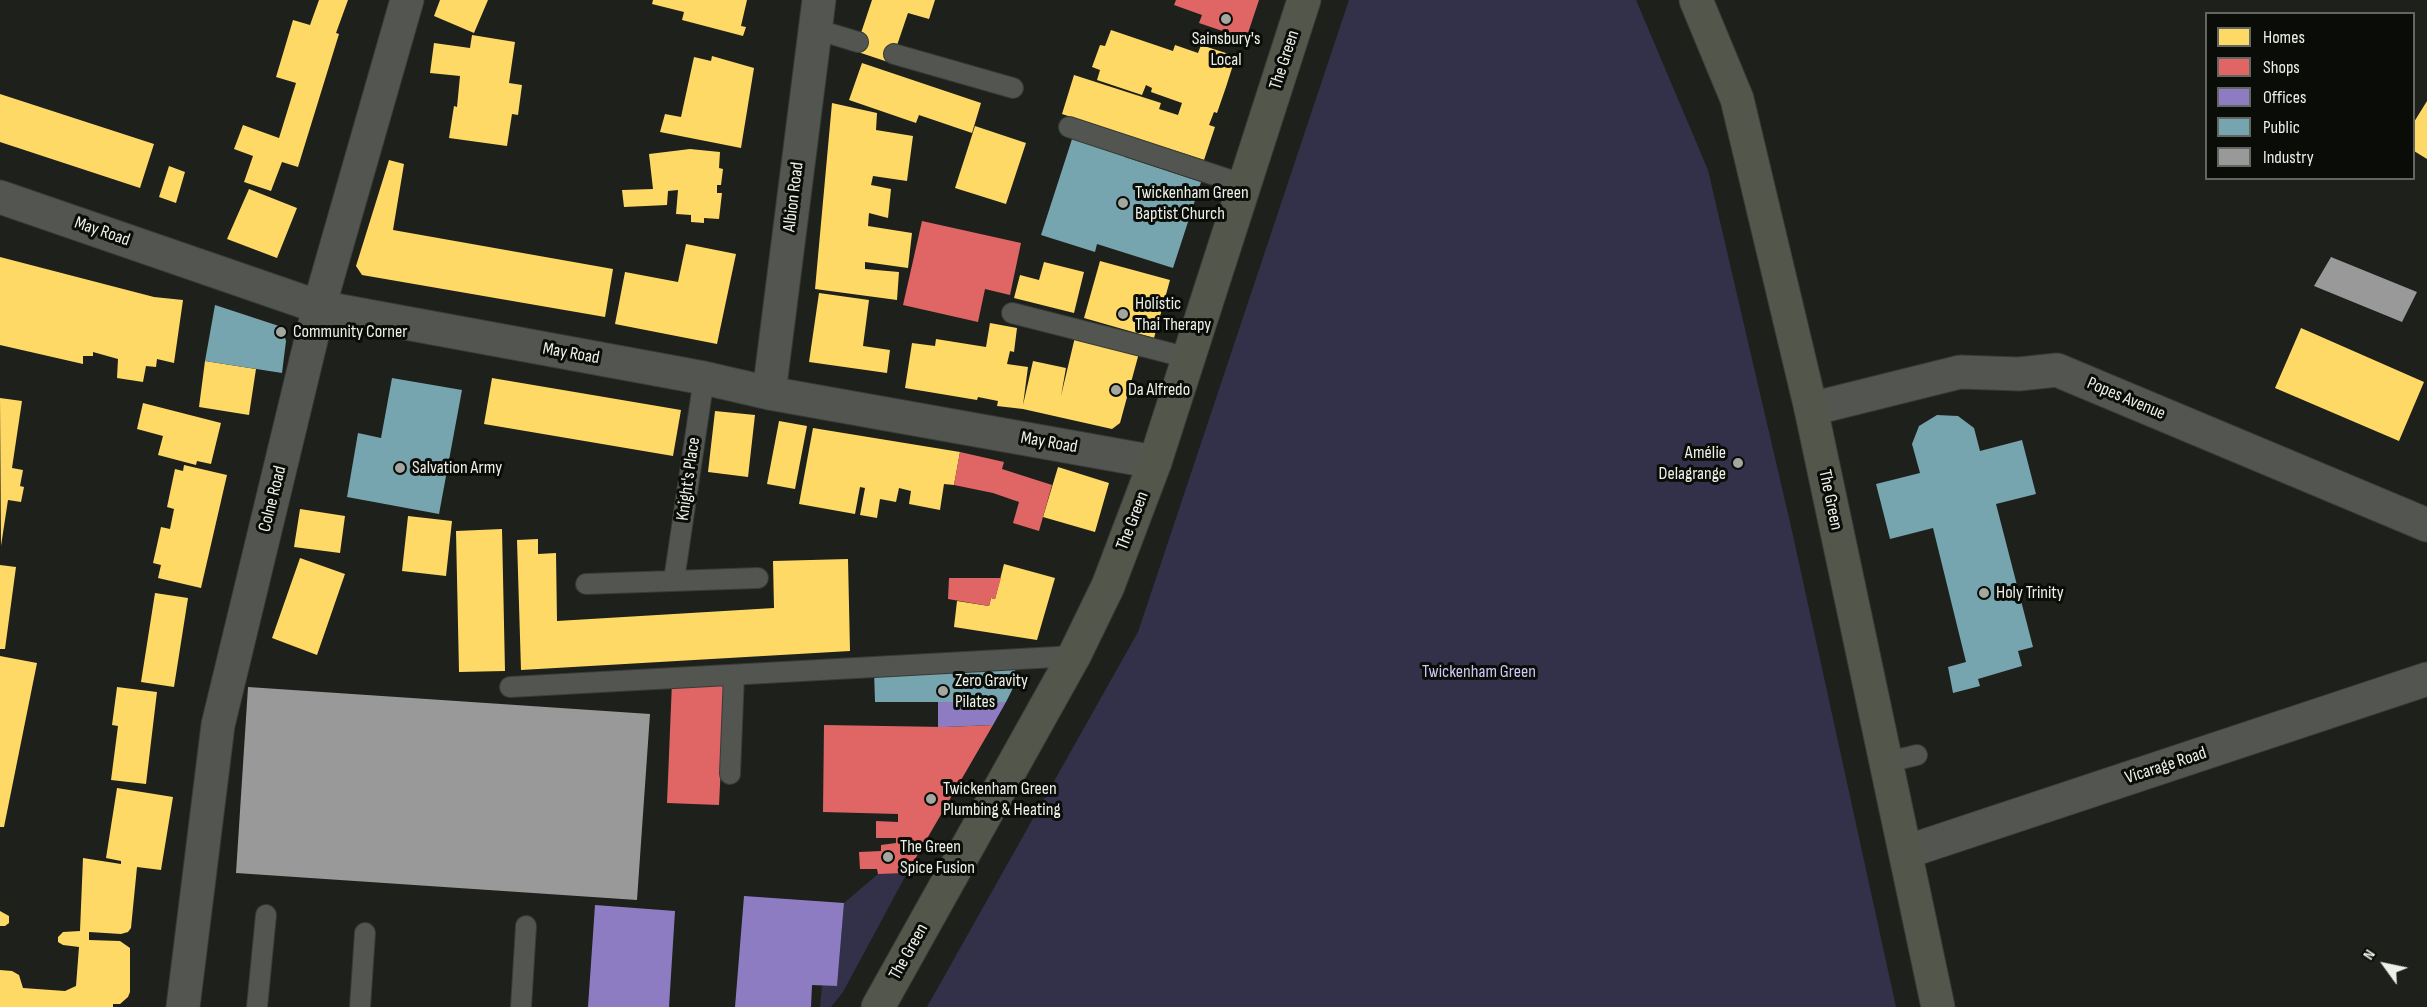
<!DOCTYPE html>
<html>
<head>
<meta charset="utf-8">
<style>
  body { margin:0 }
  #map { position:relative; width:2427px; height:1007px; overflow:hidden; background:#1e201b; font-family:"Sofia Sans Condensed",sans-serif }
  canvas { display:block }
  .legend { position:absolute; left:2205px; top:12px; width:210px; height:168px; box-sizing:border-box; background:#0a0c07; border:2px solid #646761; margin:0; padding:8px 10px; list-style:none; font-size:18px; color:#ecf0e8 }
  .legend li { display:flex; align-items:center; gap:12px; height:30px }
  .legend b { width:30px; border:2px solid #646761 }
  .north { position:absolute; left:2355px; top:935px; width:60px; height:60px; -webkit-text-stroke:4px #0a0c07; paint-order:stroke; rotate:303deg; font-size:16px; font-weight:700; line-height:24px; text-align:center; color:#ecf0e8 }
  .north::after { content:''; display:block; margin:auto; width:21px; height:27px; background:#ecf0e8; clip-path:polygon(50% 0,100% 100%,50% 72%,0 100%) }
</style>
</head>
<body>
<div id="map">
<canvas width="2427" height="1007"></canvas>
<ul class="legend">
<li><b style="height:16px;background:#ffd966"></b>Homes</li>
<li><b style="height:16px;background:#e06666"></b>Shops</li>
<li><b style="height:16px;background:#8e7cc3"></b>Offices</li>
<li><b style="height:16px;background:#76a5af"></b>Public</li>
<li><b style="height:16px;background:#999"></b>Industry</li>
</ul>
<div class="north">N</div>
</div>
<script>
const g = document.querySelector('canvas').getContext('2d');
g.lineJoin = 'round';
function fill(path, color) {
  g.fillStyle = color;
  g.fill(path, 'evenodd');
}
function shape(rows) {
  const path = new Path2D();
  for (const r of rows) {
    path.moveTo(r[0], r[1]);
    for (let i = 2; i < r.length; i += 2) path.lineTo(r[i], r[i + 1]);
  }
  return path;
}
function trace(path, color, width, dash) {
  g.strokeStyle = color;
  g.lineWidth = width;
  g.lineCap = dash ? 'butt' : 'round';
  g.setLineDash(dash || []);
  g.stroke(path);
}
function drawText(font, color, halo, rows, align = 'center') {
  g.font = font + ' "Sofia Sans Condensed",sans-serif';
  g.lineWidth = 6;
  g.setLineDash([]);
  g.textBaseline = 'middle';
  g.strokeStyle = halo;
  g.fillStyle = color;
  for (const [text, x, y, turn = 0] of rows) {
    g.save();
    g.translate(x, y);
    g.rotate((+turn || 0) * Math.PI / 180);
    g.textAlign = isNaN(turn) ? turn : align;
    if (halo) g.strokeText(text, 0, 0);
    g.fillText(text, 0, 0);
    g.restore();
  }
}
const green = shape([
  [1349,0,1636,0,1708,170,1792,531,1896,1007,927,1007,1138,632],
  [907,873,843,992,831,1007,820,1007,822,985,837,986,844,903,878,874]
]);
const homes = shape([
  [319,0,348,0,336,33,339,34,298,167,282,162,271,191,244,182,253,156,234,149,243,125,279,138,296,83,276,77,293,20,310,25],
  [440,0,488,0,474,33,434,16],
  [653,0,747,0,741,26,746,27,743,36,682,20,684,12,652,4],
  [872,0,935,0,929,19,908,13,891,63,855,51],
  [1111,30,1173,51,1175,45,1198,53,1201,45,1232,55,1229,64,1233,65,1226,87,1217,113,1214,112,1209,125,1215,127,1204,160,1062,114,1074,75,1161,103,1159,109,1178,115,1182,103,1151,92,1152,88,1146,85,1142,95,1097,80,1100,70,1092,67,1100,45,1105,46],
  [472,35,515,42,509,83,522,85,518,115,512,114,507,146,449,138,454,106,457,107,460,76,430,73,434,43,470,48],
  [712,56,754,68,741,148,660,132,665,114,681,117,694,57,711,61],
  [862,63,981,103,972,133,919,115,916,123,849,100],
  [0,94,154,144,140,188,0,142],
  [2427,101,2427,159,2414,151,2414,122],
  [832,103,877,113,876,130,913,136,907,181,873,176,871,185,891,189,888,218,869,213,868,226,912,233,908,268,865,262,865,269,899,272,897,300,815,289],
  [975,126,1026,143,1006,204,955,188],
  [690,149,720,152,719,168,723,169,721,185,717,185,717,193,722,193,719,219,704,218,704,223,691,222,691,215,676,214,678,190,668,191,667,205,624,207,622,190,653,189,649,154],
  [389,160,404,164,393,230,613,269,605,317,362,275,356,266],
  [169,166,185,172,176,203,159,197],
  [249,189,297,208,277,258,227,239],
  [686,244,736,254,717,344,615,324,625,272,678,282],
  [0,257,154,297,183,300,174,363,157,359,156,367,146,366,143,382,117,378,118,359,93,352,93,356,83,356,83,364,0,345],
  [1100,261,1170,280,1154,338,1084,318],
  [1044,262,1084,272,1074,313,1014,298,1020,275,1039,280],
  [819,293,869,300,863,346,890,350,887,373,809,362],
  [990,323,1017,328,1014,352,1010,351,1007,364,1028,367,1023,405,1033,361,1066,368,1061,396,1075,337,1139,353,1120,423,1112,429,1023,409,997,406,998,401,978,397,977,400,905,388,912,343,935,346,936,339,986,347],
  [2301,328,2424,382,2399,441,2275,388],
  [205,361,256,369,249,415,199,407],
  [492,378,681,410,673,456,484,424],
  [0,398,22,401,12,468,23,470,20,486,24,487,21,502,8,500,1,546],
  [143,403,221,423,211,464,197,461,196,465,158,455,163,436,137,429],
  [715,411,755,415,748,477,708,472],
  [779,421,807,426,795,489,767,484],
  [813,428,960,452,954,485,944,484,940,510,909,504,911,491,899,488,896,502,880,499,877,518,860,515,865,488,860,487,855,514,799,504],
  [184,465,227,475,201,588,158,578,161,565,153,563,161,527,170,529,174,509,167,507,175,469,183,471],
  [1058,467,1109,483,1095,532,1043,517],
  [300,509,345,516,340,553,294,547],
  [408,516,452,521,446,576,402,571],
  [502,529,505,671,459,672,456,531],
  [538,539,538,554,556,553,557,621,774,608,773,561,848,559,850,651,521,670,517,540],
  [300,558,345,574,317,655,272,638],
  [1004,564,1055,578,1037,640,954,627,957,601,989,606,991,598,995,599],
  [0,565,16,567,5,649,0,649],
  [155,593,188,598,174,687,141,682],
  [0,656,37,663,4,827,0,827],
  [117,687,157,692,146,784,111,780,118,726,112,725],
  [117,788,173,797,161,870,137,867,131,928,128,932,121,934,89,932,89,940,120,941,130,948,130,992,128,997,120,1004,113,1004,113,1007,0,1007,0,970,12,971,19,975,23,988,65,991,76,986,79,947,63,945,58,942,58,937,63,932,80,931,83,858,121,864,121,861,106,858],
  [0,911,9,916,9,923,5,926,0,926]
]);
const shops = shape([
  [1176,0,1259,0,1246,39,1199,23,1202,15,1174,5],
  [922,221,1021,243,1010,295,985,289,978,322,903,305],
  [960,452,1004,462,1002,469,1052,485,1039,531,1013,523,1019,502,993,493,954,485],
  [949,578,1001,578,995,599,991,598,989,606,948,599],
  [672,682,725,685,719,805,667,803],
  [824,725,945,727,993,725,907,873,878,874,877,869,860,869,859,852,881,851,881,845,896,843,896,838,876,838,876,821,898,822,898,814,823,812]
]);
const offices = shape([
  [938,702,1006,702,993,725,945,727,938,727],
  [744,896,844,903,837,986,812,985,811,1007,735,1007],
  [595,905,675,911,669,1007,588,1007]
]);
const public = shape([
  [1073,136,1126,153,1125,157,1201,182,1173,268,1097,244,1095,252,1041,235],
  [215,305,282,327,286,341,282,373,205,361],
  [392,378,462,390,439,514,347,497,358,433,381,438],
  [1937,415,1958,416,1974,428,1980,451,2022,440,2036,494,1996,504,2033,647,2018,651,2022,666,1978,679,1980,686,1953,693,1948,667,1966,662,1933,528,1890,539,1876,484,1920,473,1912,444,1919,426],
  [1014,666,1017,680,1006,702,875,702,874,670]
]);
const industry = shape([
  [2331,257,2417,292,2402,322,2314,286],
  [248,687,650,714,637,900,236,873]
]);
const service = shape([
  [815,29,858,42],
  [894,54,1013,88],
  [1069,127,1245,185],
  [1012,313,1189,358],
  [674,580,704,378],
  [586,584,758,578],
  [510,687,1074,656],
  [1888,762,1917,755],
  [730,774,734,675],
  [257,1007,266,915],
  [360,1007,365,933],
  [521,1007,526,926]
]);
const minor = shape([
  [0,197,319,307,704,378,769,393,1155,462],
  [769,393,819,0],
  [1811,409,1960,372,2019,374,2057,370,2427,525],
  [1906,852,2427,679],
  [183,1007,218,725,319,307,407,0]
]);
const primary = shape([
  [1696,0,1737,99,1811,409,1938,1007],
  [878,1007,1074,656,1108,586,1155,462,1304,0]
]);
const markers = [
  [1226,19,6,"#a4a7a0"],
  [1123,203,6,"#a4a7a0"],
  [1123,314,6,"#a4a7a0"],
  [281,332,6,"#a4a7a0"],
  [1116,390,6,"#a4a7a0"],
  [1738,463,6,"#a4a7a0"],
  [400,468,6,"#a4a7a0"],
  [1984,593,6,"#a4a7a0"],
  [943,691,6,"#a4a7a0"],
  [931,799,6,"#a4a7a0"],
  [888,857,6,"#a4a7a0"]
];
const poiNames = [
  ["Sainsbury's",1226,39,"center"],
  ["Local",1226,60,"center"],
  ["Twickenham Green",1135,193],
  ["Baptist Church",1135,214],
  ["Holistic",1135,304],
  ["Thai Therapy",1135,325],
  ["Community Corner",293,332],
  ["Da Alfredo",1128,390],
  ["Amélie",1726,453,"right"],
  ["Delagrange",1726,474,"right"],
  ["Salvation Army",412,468],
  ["Holy Trinity",1996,593],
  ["Zero Gravity",955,681],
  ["Pilates",955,702],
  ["Twickenham Green",943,789],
  ["Plumbing & Heating",943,810],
  ["The Green",900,847],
  ["Spice Fusion",900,868]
];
const streetNames = [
  ["The Green",1285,60,-72],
  ["Albion Road",794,197,-83],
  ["May Road",102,232,19],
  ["May Road",571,354,10],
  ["Popes Avenue",2126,399,23],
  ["May Road",1049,443,10],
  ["Knight's Place",689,479,-82],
  ["Colne Road",273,499,-76],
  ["The Green",1830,500,78],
  ["The Green",1133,521,-69],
  ["Vicarage Road",2166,766,-18],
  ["The Green",909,952,-61]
];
const parkNames = [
  ["Twickenham Green",1479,672]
];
fill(green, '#333149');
fill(homes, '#ffd966');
fill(shops, '#e06666');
fill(offices, '#8e7cc3');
fill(public, '#76a5af');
fill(industry, '#999');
trace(service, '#393b37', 22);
trace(minor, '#393b37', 35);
trace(primary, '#393b37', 35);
trace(service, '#535551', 20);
trace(minor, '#535551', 33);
trace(primary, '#53574b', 33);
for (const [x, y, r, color] of markers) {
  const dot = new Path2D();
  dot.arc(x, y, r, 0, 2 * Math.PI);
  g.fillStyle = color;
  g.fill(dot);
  trace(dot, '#0a0c07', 2);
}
drawText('18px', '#ecf0e8', '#0a0c07', poiNames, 'left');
drawText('18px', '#ecf0e8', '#0a0c07', streetNames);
drawText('18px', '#cac8f8', '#0a0c07', parkNames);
</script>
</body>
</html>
